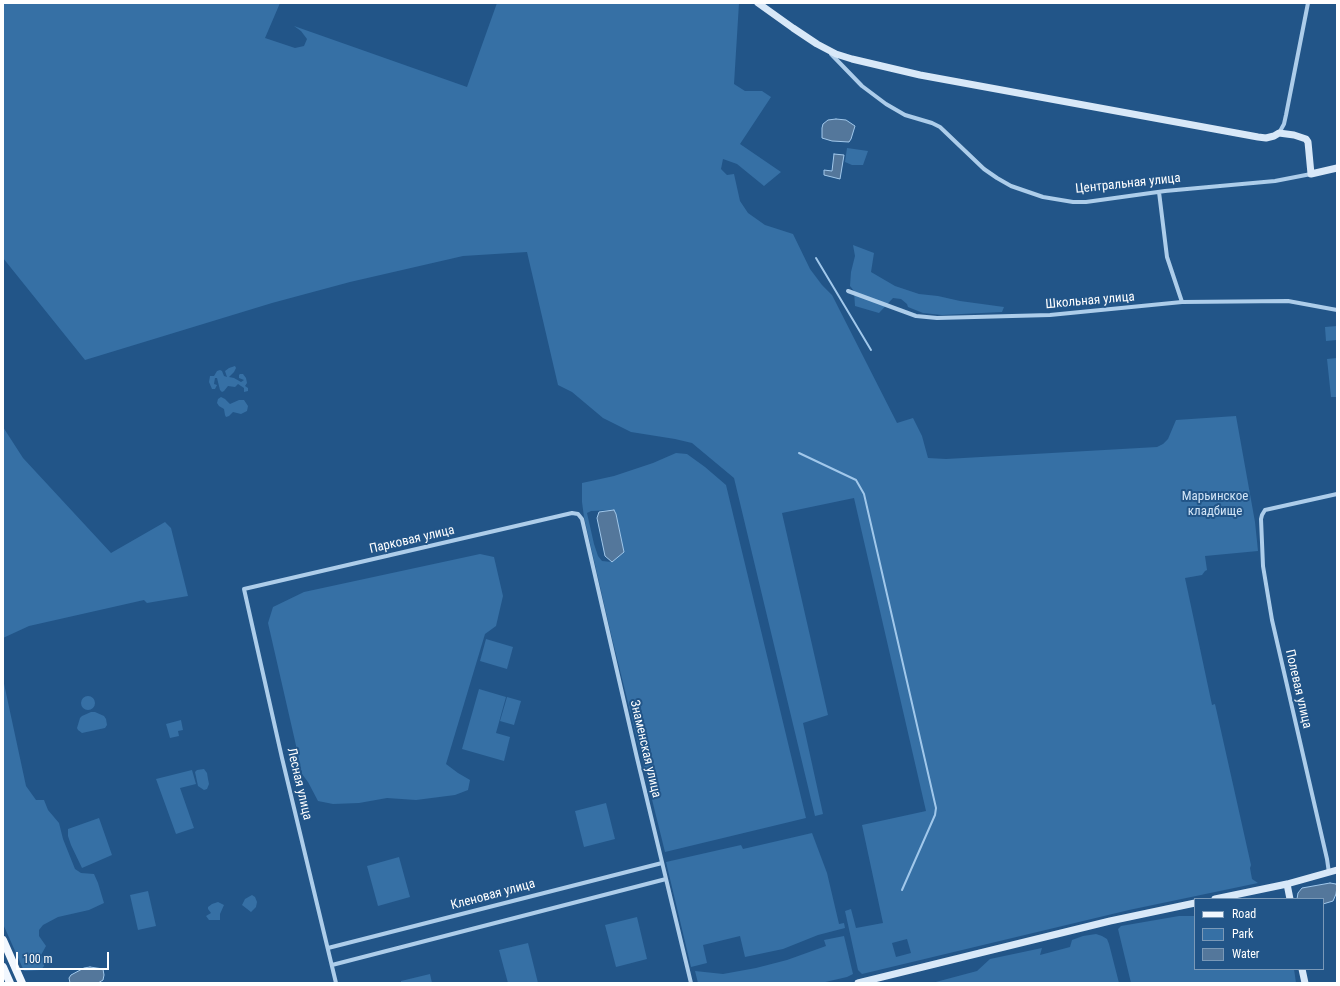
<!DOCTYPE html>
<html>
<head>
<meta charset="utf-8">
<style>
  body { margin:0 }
  #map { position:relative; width:1340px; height:986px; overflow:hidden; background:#258; font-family:"Roboto Condensed",sans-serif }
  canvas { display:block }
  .frame { position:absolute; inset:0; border:4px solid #fff; pointer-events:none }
  .legend { position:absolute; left:1194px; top:898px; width:130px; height:72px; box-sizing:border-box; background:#258; border:1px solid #7a99b8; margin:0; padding:5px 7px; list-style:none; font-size:12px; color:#fff }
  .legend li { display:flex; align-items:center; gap:8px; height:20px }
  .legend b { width:20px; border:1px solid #7a99b8 }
  .scale { position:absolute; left:16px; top:952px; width:93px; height:18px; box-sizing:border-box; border:2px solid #fff; border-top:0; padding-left:5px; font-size:12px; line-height:14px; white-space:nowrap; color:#fff; -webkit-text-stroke:3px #258; paint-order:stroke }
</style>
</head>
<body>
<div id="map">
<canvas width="1340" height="986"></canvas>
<div class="frame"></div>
<ul class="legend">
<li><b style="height:5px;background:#f1f7fe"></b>Road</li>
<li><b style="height:11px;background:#3670a5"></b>Park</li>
<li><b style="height:11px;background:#54779b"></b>Water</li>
</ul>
<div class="scale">100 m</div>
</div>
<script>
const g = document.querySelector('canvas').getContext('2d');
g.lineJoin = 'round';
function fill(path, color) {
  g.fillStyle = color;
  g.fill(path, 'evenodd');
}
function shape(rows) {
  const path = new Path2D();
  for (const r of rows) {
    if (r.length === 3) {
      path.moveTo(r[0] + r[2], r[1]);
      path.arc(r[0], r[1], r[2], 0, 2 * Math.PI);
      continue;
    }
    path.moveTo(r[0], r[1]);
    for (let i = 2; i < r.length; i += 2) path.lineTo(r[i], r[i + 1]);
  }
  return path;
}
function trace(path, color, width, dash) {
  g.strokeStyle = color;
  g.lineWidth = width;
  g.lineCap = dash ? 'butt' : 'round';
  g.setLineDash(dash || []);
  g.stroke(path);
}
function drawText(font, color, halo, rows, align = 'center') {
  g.font = font + ' "Roboto Condensed",sans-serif';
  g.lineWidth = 4;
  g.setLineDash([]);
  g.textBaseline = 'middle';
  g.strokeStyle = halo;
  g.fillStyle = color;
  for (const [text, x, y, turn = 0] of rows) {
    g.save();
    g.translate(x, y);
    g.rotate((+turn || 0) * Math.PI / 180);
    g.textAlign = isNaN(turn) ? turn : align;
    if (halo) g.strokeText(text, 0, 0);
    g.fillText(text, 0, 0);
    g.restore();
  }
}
const green = shape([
  [3,3,280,3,265,38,295,48,304,46,307,39,301,31,294,26,467,87,497,3,739,3,734,84,745,91,762,91,771,97,740,144,781,172,764,186,737,164,723,159,721,169,727,175,734,174,740,201,748,213,765,225,793,234,810,269,822,285,832,295,897,423,913,418,922,436,928,458,946,459,1157,447,1163,444,1168,439,1176,420,1236,416,1255,522,1258,551,1205,556,1207,570,1205,571,1202,575,1185,578,1212,705,1215,704,1251,865,1250,868,1252,879,1258,883,1129,910,862,974,858,970,845,911,851,909,856,928,883,923,862,825,926,811,854,498,782,513,828,715,803,723,823,814,815,816,734,478,692,443,675,439,631,432,603,418,572,392,558,385,527,252,463,256,350,282,272,303,85,360,3,258],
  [907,939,911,953,896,957,892,943],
  [847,148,868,151,863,165,852,165,845,162],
  [853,245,874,253,871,272,895,286,919,294,938,296,960,301,1004,307,1002,312,942,315,923,313,908,307,907,304,901,299,893,298,879,313,855,306,854,291,850,286,851,272,855,256],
  [1337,326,1337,340,1326,341,1325,327],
  [1337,358,1337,397,1331,397,1327,359],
  [235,366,236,368,234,372,229,377,234,378,241,382,244,380,239,378,239,375,240,374,243,374,246,378,247,383,245,386,248,388,248,391,244,392,244,388,238,384,235,387,228,386,224,391,222,392,220,390,217,378,215,378,214,384,217,385,215,389,212,389,209,382,210,376,214,376,217,371,220,370,222,371,224,376,227,377,225,371,229,368],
  [221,397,225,399,230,404,239,400,244,400,248,406,247,411,241,414,233,412,229,416,226,417,225,415,224,409,219,406,217,403,218,399],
  [3,427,23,458,111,553,165,522,171,528,188,596,147,603,144,600,29,626,3,638],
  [676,453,687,454,705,467,726,485,806,818,665,852,611,634,584,517,582,502,582,483,614,476,653,463],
  [614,510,616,514,624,552,612,562,602,561,598,556,594,544,587,513,591,511],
  [480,554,494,557,503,596,496,626,485,634,446,764,458,773,470,780,468,790,455,795,416,800,387,798,359,803,333,804,318,801,308,782,302,774,295,741,268,623,273,607,304,592],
  [486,639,513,647,507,669,480,661],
  [3,679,26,786,36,800,44,800,48,810,59,823,63,839,75,869,81,873,94,874,98,883,104,903,89,910,58,917,43,925,39,930,39,936,46,946,41,955,44,960,44,966,41,970,24,971,3,924],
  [479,689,506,697,496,733,510,737,504,761,462,749],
  [88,703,7],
  [507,697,521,701,514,725,500,721],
  [91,712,95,712,104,716,106,719,107,725,105,728,82,733,78,730,77,728,80,718,82,716],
  [181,720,183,730,178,731,179,736,170,738,166,724],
  [204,769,207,773,208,779,209,784,207,789,204,790,198,786,195,772,197,770],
  [192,770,196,784,180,788,194,828,176,834,156,779],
  [606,803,615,839,584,847,575,811],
  [99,818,112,855,82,868,71,845,68,836,68,829],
  [812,833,827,873,839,924,844,923,845,928,818,935,783,949,745,957,740,936,703,945,707,963,691,967,666,862,741,845,743,849],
  [399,857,410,897,378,906,367,866],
  [148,891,156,926,138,930,130,895],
  [252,895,255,897,257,902,256,907,251,912,242,905,245,899],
  [218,902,224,905,220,914,220,920,209,920,206,916,211,913,208,909,208,907,212,904],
  [1179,916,1195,916,1195,969,1294,969,1296,983,1131,983,1118,929,1121,926],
  [637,917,647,959,616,967,605,925],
  [1096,934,1102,936,1107,939,1109,944,1119,983,932,983,977,971,990,959,1042,948,1040,955,1070,947,1072,940,1083,936],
  [844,936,853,974,847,977,821,983,698,983,695,971,723,974,756,968,787,960,826,946,824,940],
  [528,943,538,983,508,983,499,950],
  [430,974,432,983,401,983,401,981]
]);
const water = shape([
  [836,119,846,120,855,126,851,139,849,142,832,141,822,138,822,128,823,124,828,120,836,119],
  [834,154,844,155,840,179,824,175,824,170,832,171,834,154],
  [614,510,616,514,624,552,612,562,605,556,597,518,599,512,614,510],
  [1330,883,1336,884,1337,887,1336,894,1333,901,1323,904,1323,899,1297,899,1298,893,1302,888,1330,883],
  [90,967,103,969,104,975,103,980,98,983,70,983,69,978,71,975,84,968,90,967]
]);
const stream = shape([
  [816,258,871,350],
  [799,453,856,480,864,494,936,808,935,815,902,890]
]);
const street = shape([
  [831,54,862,86,886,104,905,115,932,123,940,127,984,169,997,178,1011,186,1043,197,1073,202,1086,202,1165,191,1275,181,1311,174],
  [1279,133,1284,124,1286,115,1308,3],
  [1159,192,1167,257,1182,302],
  [848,291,916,316,937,318,1050,315,1182,302,1288,301,1337,310],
  [1329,873,1327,859,1272,620,1263,566,1261,519,1262,515,1265,510,1337,494],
  [328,948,662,863],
  [332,965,666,879],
  [336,983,282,758,244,589,572,513,578,514,582,519,637,758,691,983]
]);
const secondary = shape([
  [758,3,793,28,817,44,836,54,852,59,920,75,1258,137,1266,138,1274,136,1279,133,1294,135,1306,139,1308,142,1311,174,1337,168],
  [1287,884,1290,899],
  [1215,899,1287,884,1337,870],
  [1302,969,1305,983],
  [858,983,1110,921,1195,903]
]);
const primary = shape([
  [3,940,22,983],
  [3,967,10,983]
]);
const streetNames = [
  ["Центральная улица",1128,184,-6],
  ["Школьная улица",1090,301,-5],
  ["Парковая улица",412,540,-13],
  ["Полевая улица",1298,689,77],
  ["Знаменская улица",645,749,77],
  ["Лесная улица",299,784,77],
  ["Кленовая улица",493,895,-15]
];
const parkNames = [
  ["Марьинское",1215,497],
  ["кладбище",1215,512]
];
fill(green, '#3670a5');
fill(water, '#54779b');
trace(water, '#a1c8eb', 1);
trace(stream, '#a1c8eb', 2);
trace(street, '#adcdea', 4);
trace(secondary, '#d8e8f8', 7);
trace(primary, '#f1f7fe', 8);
drawText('13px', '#fff', '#258', streetNames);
drawText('13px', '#d2e5f7', '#258', parkNames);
</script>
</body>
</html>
